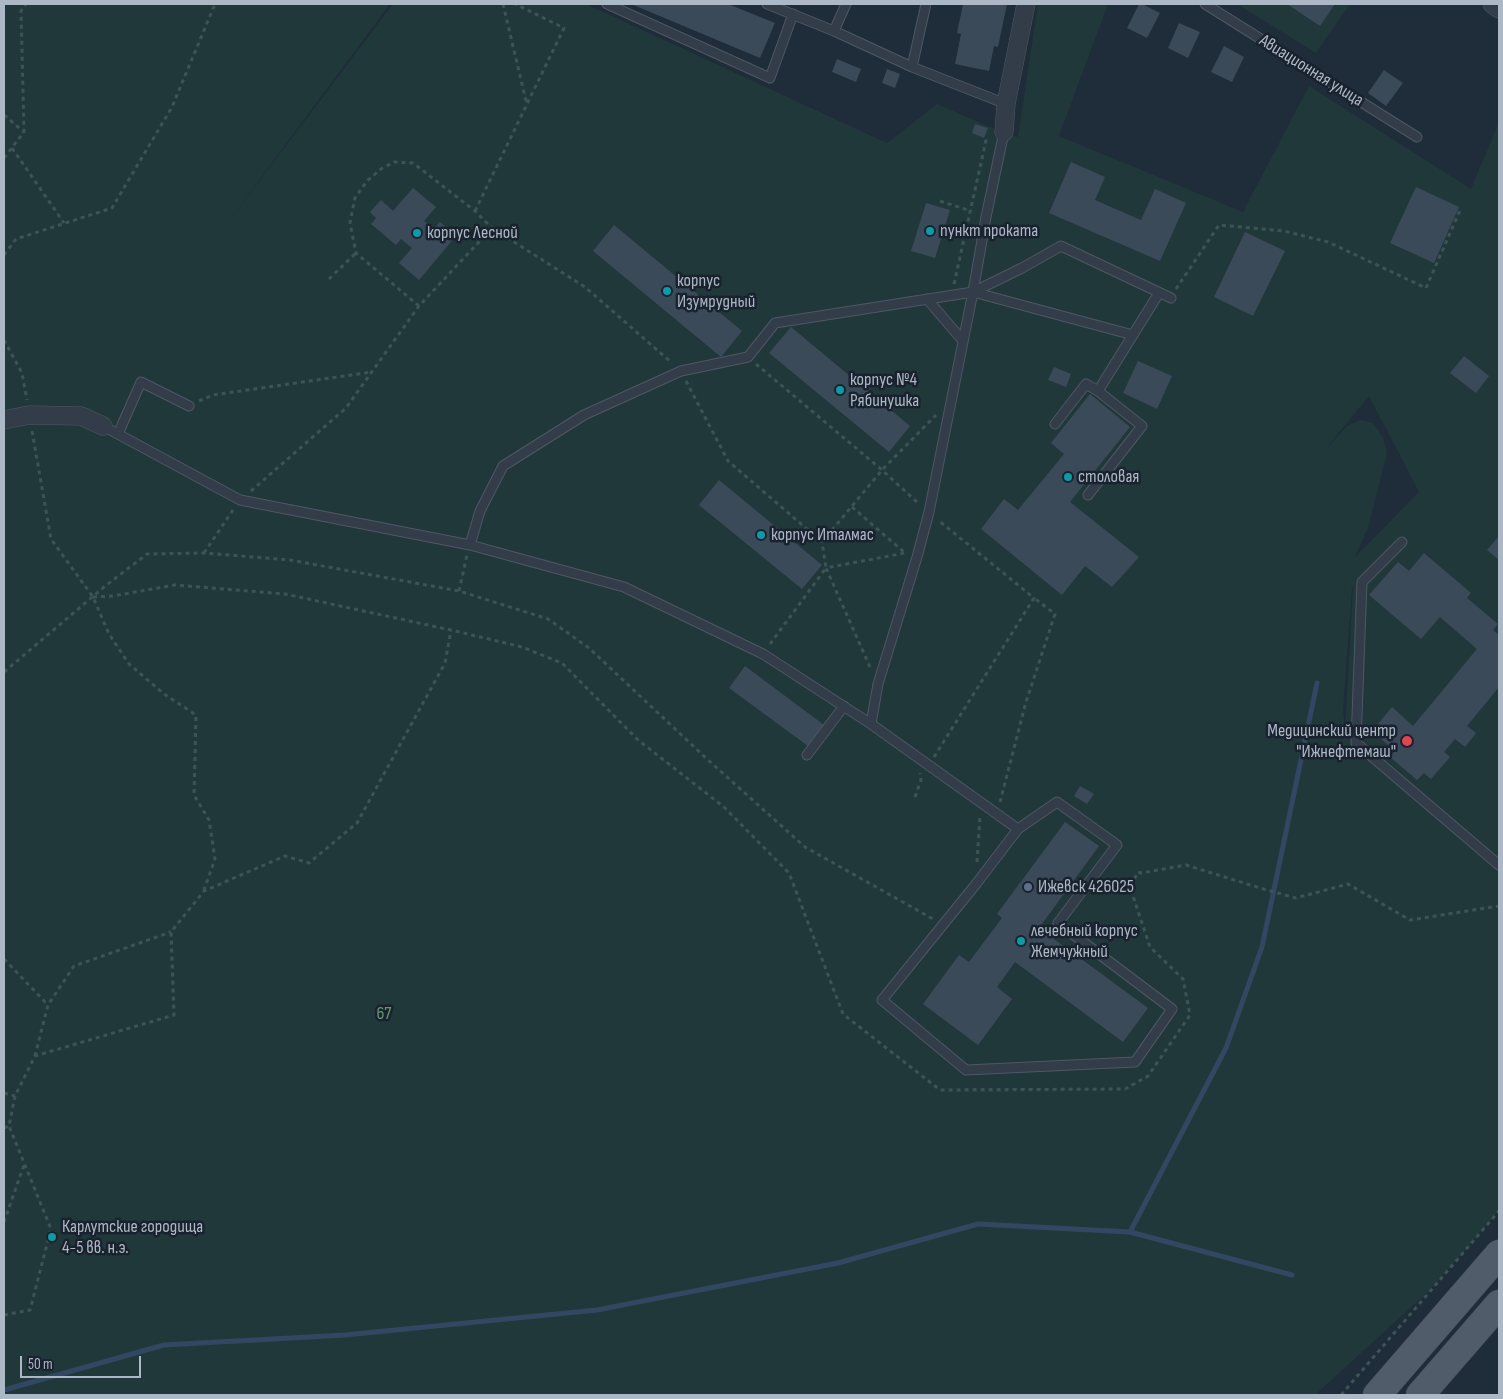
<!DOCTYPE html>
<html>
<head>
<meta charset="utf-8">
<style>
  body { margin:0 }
  #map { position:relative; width:1503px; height:1399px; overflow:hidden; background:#1f2c39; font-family:"Sofia Sans Condensed",sans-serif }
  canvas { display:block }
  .frame { position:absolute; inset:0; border:5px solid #adb8c6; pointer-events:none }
  .scale { position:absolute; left:20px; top:1356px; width:121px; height:22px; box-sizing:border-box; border:2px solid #adb8c6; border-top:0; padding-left:6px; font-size:15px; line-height:18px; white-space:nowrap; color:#adb8c6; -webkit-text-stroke:4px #19222e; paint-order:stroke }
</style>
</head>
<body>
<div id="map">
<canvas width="1503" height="1399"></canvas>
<div class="frame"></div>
<div class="scale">50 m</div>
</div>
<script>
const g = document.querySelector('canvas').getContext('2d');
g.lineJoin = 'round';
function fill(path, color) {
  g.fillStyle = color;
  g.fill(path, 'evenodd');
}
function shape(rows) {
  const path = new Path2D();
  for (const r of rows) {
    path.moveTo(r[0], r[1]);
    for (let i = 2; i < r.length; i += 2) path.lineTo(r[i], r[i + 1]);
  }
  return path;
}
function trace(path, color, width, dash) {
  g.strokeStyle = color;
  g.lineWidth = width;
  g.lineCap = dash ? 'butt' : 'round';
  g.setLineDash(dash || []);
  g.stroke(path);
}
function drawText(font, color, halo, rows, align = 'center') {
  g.font = font + ' "Sofia Sans Condensed",sans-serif';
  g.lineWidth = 5;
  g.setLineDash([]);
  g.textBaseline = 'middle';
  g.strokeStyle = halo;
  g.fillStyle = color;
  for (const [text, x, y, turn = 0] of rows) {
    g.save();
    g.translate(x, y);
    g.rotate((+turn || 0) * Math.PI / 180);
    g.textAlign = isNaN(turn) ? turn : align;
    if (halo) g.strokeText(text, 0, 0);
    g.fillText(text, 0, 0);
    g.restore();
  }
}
const green = shape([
  [4,4,390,4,223,229,393,4,586,4,887,143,937,104,999,131,1018,137,1038,4,1108,4,1059,136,1243,212,1309,86,1471,189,1499,122,1499,1211,1430,1290,1315,1395,4,1395],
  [1369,396,1419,492,1355,557,1368,528,1387,453,1383,437,1373,423,1360,420,1347,426,1323,452],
  [1352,587,1353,587,1345,731,1343,709],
  [1237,4,1350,4,1316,53]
]);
const stream = shape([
  [1130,1232,1226,1048,1262,947,1317,683],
  [4,1390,164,1345,345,1335,597,1310,838,1263,978,1224,1130,1232,1292,1275]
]);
const building = shape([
  [631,4,728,4,775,23,760,58],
  [963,4,1007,4,998,47,994,46,989,71,955,64,961,34,957,33],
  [1139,4,1142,4,1160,13,1147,38,1127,28],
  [1287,4,1335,4,1320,26],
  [1179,23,1200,32,1188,58,1168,48],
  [1224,46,1244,57,1232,82,1211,72],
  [837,59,861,69,856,82,832,72],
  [887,69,900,74,895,88,882,83],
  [1384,70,1403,83,1386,106,1368,93],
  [975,124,988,128,984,138,972,133],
  [1071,162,1105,177,1095,200,1141,220,1155,189,1186,203,1160,261,1049,213],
  [1416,187,1459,207,1434,263,1390,243],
  [413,188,436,207,424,221,434,229,440,222,456,236,419,280,399,263,412,248,401,239,396,245,371,224,376,218,370,212,381,200,393,211],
  [926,203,950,210,935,258,911,251],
  [614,225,742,331,721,357,593,251],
  [1245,232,1285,251,1253,316,1214,297],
  [791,327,910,426,889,452,769,353],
  [1464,356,1489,376,1476,393,1450,373],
  [1138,361,1172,376,1157,409,1123,393],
  [1054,367,1071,374,1066,387,1048,380],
  [1090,394,1130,427,1070,502,1139,557,1112,587,1085,566,1062,595,981,529,1004,499,1018,510,1064,454,1051,443],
  [719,480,822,565,802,589,699,505],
  [1499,536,1499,560,1487,550],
  [1424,553,1471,593,1467,598,1498,624,1493,630,1499,635,1499,687,1467,726,1476,733,1465,747,1455,739,1444,752,1450,757,1431,779,1424,773,1417,780,1390,757,1395,751,1372,731,1392,707,1413,726,1477,649,1440,617,1421,639,1369,595,1398,562,1409,571],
  [745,666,824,725,808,746,729,688],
  [1080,786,1094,794,1087,804,1074,796],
  [1065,822,1099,846,1039,928,1148,1008,1123,1042,1015,962,997,987,1012,999,978,1045,923,1004,959,955,969,962,1002,918,997,914]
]);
const path = shape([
  [503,4,527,105],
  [4,115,24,132],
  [12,148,64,223],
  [4,158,24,132,21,11,26,4],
  [940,201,971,211],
  [475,211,564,28,515,4],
  [4,255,16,239,112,208,172,107,215,4],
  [329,279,356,253],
  [954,284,987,136],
  [1176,289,1219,225,1284,231,1328,242,1426,288,1461,208],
  [419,306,356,253,350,223,355,198,367,181,381,169,394,162,413,163,475,211,492,228],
  [4,340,22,373,27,400],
  [756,364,882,470,918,503],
  [686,381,728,461,822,542],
  [199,401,213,395,372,372],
  [32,431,51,539,93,597,109,634,129,664,164,694,196,715,194,795,209,820,215,859,204,890],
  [251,491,346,408,419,306,492,228,585,287,672,363],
  [852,507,904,552],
  [204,553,233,510],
  [459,591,467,555],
  [93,597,113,596,175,585,285,594,451,630,522,647,562,663,638,740,724,807,789,873,843,1014,940,1090,1125,1089,1148,1076,1190,1015,1183,979,1150,947,1130,887,1138,872,1141,873,1186,865,1260,888,1296,898,1348,884,1410,920,1499,906],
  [770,644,826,568,822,542,882,470,936,415],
  [870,667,826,568,905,553],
  [4,672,104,587,147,554,204,553,290,560,459,591,548,619,589,648,707,759,805,847,933,919],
  [934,757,1034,598,938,520],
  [915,797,921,780,920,773],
  [1000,802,1026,702,1055,614,1034,598],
  [977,862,980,816],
  [4,959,48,1005],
  [35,1056,48,1005,74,966,171,932],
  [4,1093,15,1096],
  [4,1128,9,1126],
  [4,1222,24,1165],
  [4,1315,30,1310,51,1229,9,1126,15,1096,35,1056,174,1015,171,932,204,891,285,856,309,863,357,823,445,663,451,630],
  [1341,1395,1499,1211]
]);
const lane = shape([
  [607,4,770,78,793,14],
  [767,4,834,31,912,67,1006,104],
  [1205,4,1417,137],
  [834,31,846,4],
  [912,67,926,4],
  [1004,132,986,217,973,292,929,512,917,557,878,684,871,724,1018,829,976,884,882,1000,966,1070,1135,1062,1172,1009,1058,923,1117,845,1057,802,1018,829],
  [973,292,1133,335],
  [927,299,963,341],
  [1055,424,1086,384,1098,391,1159,293],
  [103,426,240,500,470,545,624,587,763,654,871,724],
  [118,434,141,382,189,406],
  [1088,495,1142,426,1098,391],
  [1402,542,1362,582,1356,743,1499,865],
  [470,545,480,511,503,466,584,415,681,371,748,357,775,323,973,292,1022,268,1061,246,1171,298],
  [807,755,844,706]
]);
const street = shape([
  [1492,4,1499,9],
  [1004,132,1006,104,1026,4],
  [4,420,29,415,81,416,103,426]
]);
const primary = shape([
  [1377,1395,1499,1254],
  [1420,1395,1499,1304]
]);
const markers = [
  [930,231,5,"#0f9aa8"],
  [417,233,5,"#0f9aa8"],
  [667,291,5,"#0f9aa8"],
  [840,390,5,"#0f9aa8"],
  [1068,477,5,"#0f9aa8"],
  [761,535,5,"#0f9aa8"],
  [1407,741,6,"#e0444e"],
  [1028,887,5,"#5c6f8a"],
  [1021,941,5,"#0f9aa8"],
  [52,1237,5,"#0f9aa8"]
];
const streetNames = [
  ["Авиационная улица",1311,71,32]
];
const poiNames = [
  ["пункт проката",940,231],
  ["корпус Лесной",427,233],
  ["корпус",677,281],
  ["Изумрудный",677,302],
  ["корпус №4",850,380],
  ["Рябинушка",850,401],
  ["столовая",1078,477],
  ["корпус Италмас",771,535],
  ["Медицинский центр",1396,731,"right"],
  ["\"Ижнефтемаш\"",1396,752,"right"],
  ["Ижевск 426025",1038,887],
  ["лечебный корпус",1031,931],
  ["Жемчужный",1031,952],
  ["Карлутские городища",62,1227],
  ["4-5 вв. н.э.",62,1248]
];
const parkNames = [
  ["67",384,1014]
];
fill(green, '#21383a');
trace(stream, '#324862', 5);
fill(building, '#3b4a59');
trace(lane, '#4e5864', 11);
trace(street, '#4e5864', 19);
trace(primary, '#3d4653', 29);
trace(path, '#3c5455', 3, [4, 4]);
trace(lane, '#333d4a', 9);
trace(street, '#333d4a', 18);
trace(primary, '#515c6a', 28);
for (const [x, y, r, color] of markers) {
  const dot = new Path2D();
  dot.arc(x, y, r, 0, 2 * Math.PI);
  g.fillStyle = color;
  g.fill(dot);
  trace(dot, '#19222e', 2);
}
drawText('18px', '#adb8c6', '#19222e', streetNames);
drawText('18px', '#adb8c6', '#19222e', poiNames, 'left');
drawText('18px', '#64986d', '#19222e', parkNames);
</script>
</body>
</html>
